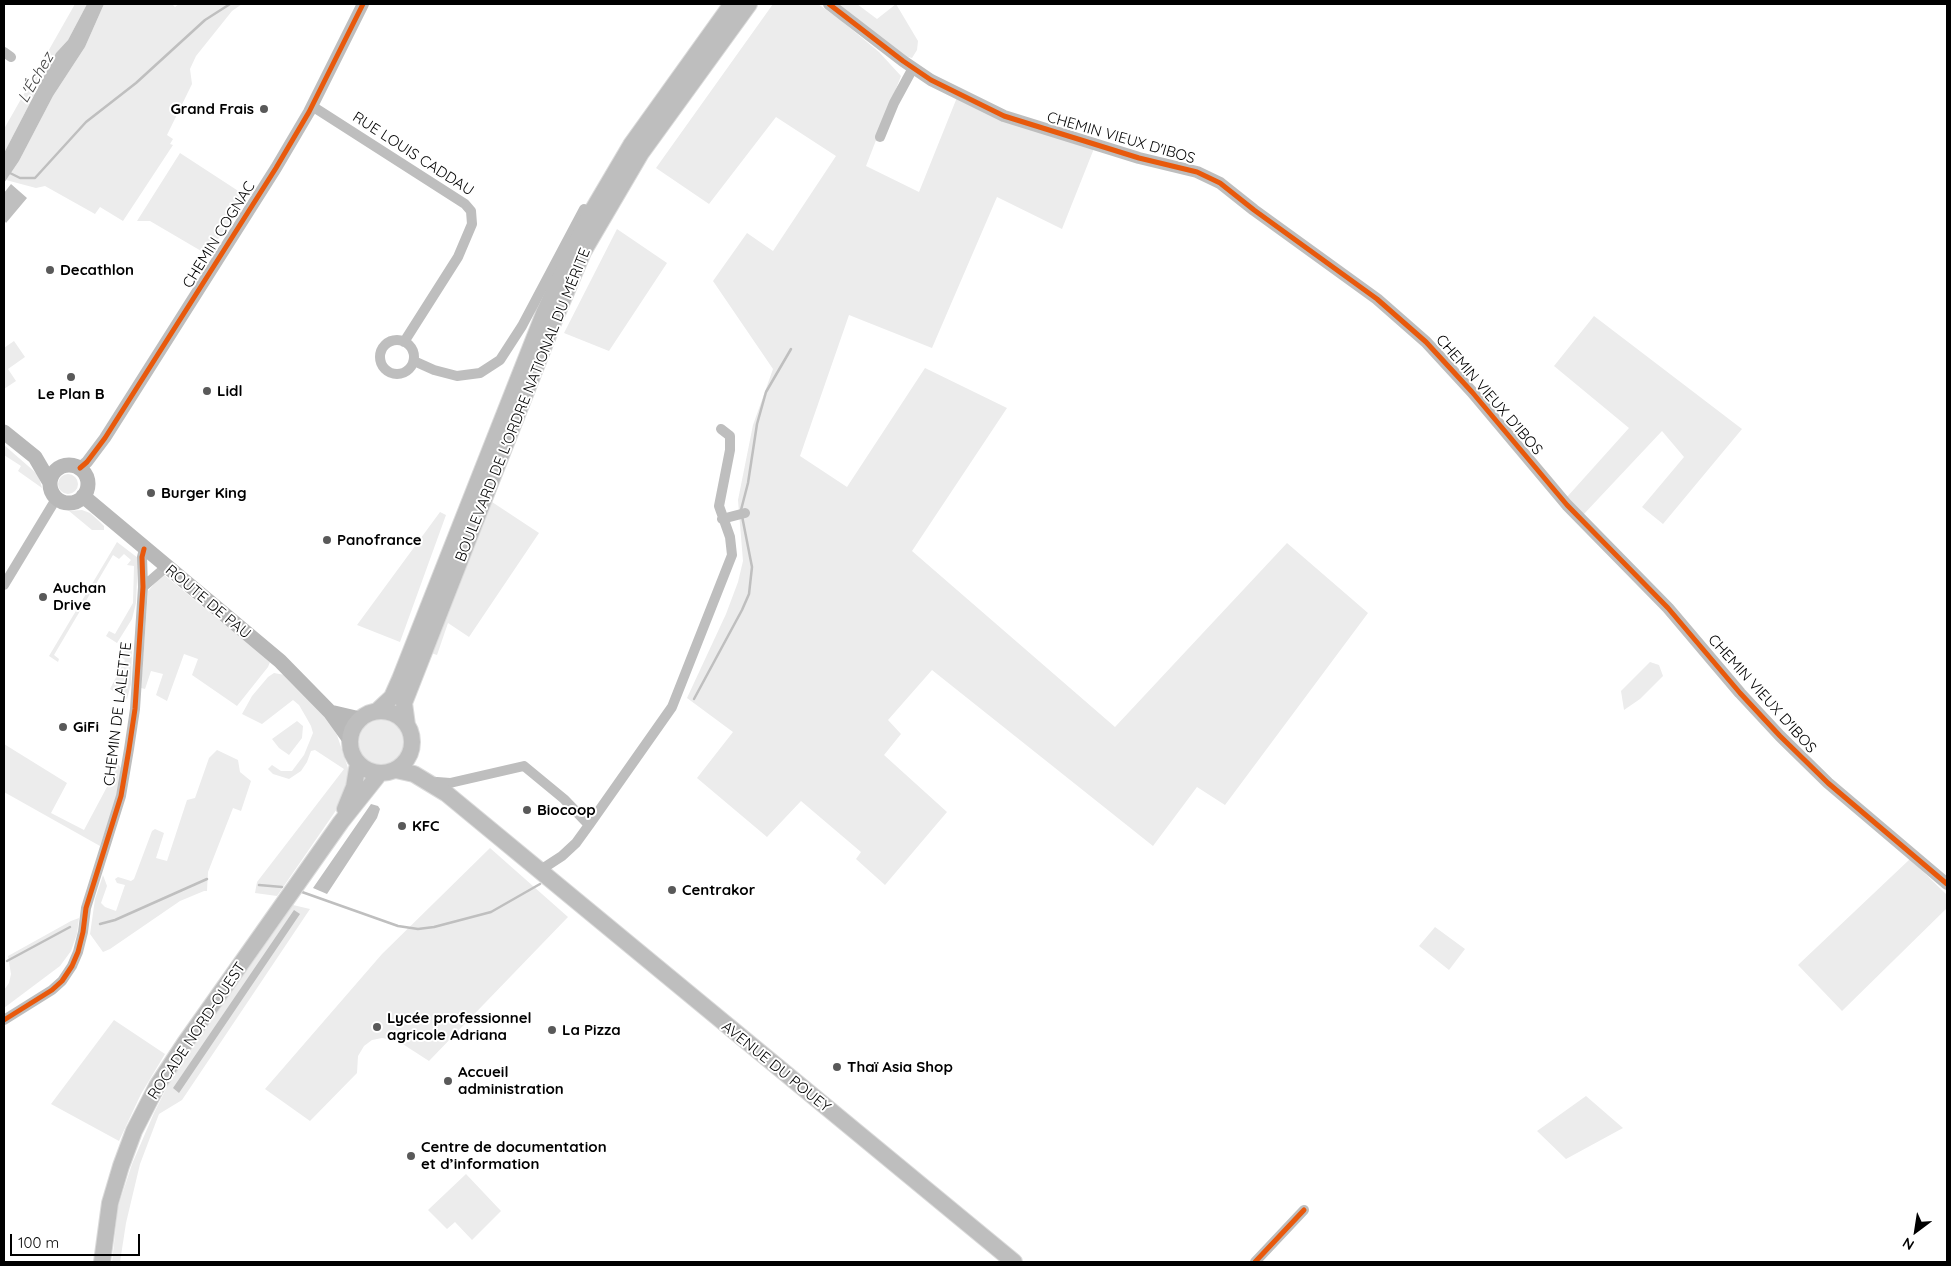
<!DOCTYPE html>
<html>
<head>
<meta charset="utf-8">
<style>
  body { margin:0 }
  #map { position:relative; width:1951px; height:1266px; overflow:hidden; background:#fff; font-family:Quicksand,sans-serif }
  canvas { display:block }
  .frame { position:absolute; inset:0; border:5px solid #000; pointer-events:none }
  .north { position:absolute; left:1891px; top:1206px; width:50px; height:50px; -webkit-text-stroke:4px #fff; paint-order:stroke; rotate:211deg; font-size:14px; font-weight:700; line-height:20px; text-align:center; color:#000 }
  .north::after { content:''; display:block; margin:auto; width:18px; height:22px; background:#000; clip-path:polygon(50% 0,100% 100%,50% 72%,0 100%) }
  .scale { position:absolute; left:10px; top:1234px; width:130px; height:22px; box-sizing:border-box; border:2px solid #000; border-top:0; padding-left:6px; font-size:15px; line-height:18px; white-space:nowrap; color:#000; -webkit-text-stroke:4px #fff; paint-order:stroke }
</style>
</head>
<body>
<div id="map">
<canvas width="1951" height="1266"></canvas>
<div class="frame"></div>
<div class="north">N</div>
<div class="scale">100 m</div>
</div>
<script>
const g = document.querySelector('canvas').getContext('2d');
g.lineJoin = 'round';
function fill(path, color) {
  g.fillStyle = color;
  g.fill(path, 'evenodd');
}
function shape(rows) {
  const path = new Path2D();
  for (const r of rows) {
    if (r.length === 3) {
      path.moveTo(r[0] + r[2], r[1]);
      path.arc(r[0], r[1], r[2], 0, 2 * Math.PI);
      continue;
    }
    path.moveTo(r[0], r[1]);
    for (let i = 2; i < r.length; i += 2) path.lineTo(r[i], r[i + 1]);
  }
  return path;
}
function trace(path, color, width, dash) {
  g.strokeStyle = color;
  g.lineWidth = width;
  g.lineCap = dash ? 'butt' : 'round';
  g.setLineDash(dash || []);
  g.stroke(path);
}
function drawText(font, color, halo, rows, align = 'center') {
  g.font = font + ' Quicksand,sans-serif';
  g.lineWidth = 4;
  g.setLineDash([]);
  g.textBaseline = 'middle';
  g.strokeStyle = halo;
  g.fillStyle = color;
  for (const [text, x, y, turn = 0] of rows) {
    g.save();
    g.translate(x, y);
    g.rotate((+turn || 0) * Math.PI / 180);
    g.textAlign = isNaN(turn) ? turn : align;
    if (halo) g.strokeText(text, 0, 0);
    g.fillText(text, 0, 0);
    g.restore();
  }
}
const green = shape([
  [75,4,87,4,68,40,56,53,4,153,4,129],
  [104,4,172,4,175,7,179,4,242,4,232,11,196,56,190,69,192,84,167,135,173,139,170,144,173,145,123,221,100,207,95,214,45,186,36,188,6,180,19,161,53,96,85,47],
  [773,4,818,4,838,18,879,52,901,76,866,166,919,192,960,90,1009,112,1097,141,1062,229,997,197,932,348,849,315,800,456,847,487,925,368,1007,408,912,551,1115,727,1287,543,1368,613,1225,805,1197,787,1153,846,932,670,888,720,901,734,884,755,947,812,885,885,856,859,861,852,801,801,767,837,697,778,733,732,687,698,726,614,738,582,743,561,738,500,753,425,773,369,713,281,747,233,773,251,836,156,776,117,709,204,656,168],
  [837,4,857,4,877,19,896,4,918,41,917,50,912,58,905,56],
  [180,153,246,196,208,255,150,221,137,221],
  [617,229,667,263,609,351,564,333],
  [1594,316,1742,429,1663,524,1642,507,1684,457,1662,431,1583,515,1567,497,1629,428,1554,366],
  [14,341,25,357,8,369,16,381,4,389,4,348],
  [4,445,35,472,39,477,42,488,18,471,21,466,4,455],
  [68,484,10],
  [489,500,539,533,469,637,448,623,437,655,431,653],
  [82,510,90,513,99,521,104,526,104,530,92,530,69,511],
  [440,512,446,515,400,642,357,625],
  [117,542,138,558,136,603,132,619,117,643,106,636,109,631,115,634,133,603,134,566,127,565,131,560,124,554,119,559,113,555,54,655,59,659,58,662,49,656],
  [163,574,270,662,268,667,237,706,192,675,198,659,184,654,167,701,156,695,163,674,151,671,145,689,141,688,148,591],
  [129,644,132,645,131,684,127,699,110,689,125,660,121,657],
  [1650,662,1659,665,1663,676,1640,699,1624,710,1621,691],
  [274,673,285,675,328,720,337,735,349,771,348,783,339,806,277,896,255,893,257,882,344,769,315,750,311,751,307,762,301,771,289,779,273,774,268,769,272,765,281,771,292,771,304,755,313,733,311,726,306,717,299,705,293,700,262,724,242,714,252,696,268,677],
  [382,743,24],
  [297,721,303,726,302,738,289,755,279,748,272,739],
  [4,744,67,783,51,813,84,830,116,770,111,767,115,765,119,765,121,768,117,797,100,846,4,792],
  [217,750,238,760,240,772,251,781,241,811,233,808,208,872,207,891,204,891,180,901,110,949,103,952,90,934,95,899,103,875,107,886,101,903,105,907,116,911,125,885,117,883,115,879,118,877,131,881,134,879,152,831,155,829,164,833,156,858,167,861,187,800,195,798,209,758],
  [490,848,568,917,429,1061,398,1041,382,1038,372,1040,364,1046,358,1056,357,1073,310,1121,265,1089,382,954],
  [1910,859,1947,895,1947,908,1842,1011,1798,965],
  [293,905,310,909,182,1100,159,1114,140,1164,126,1223,120,1262,112,1262,118,1207,132,1164,154,1113,171,1079],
  [79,918,77,934,71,951,60,966,4,1008,4,990,9,983,11,974,8,956,71,921],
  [1435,927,1465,949,1449,970,1419,946],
  [114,1020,165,1054,141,1094,119,1141,51,1104],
  [1586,1096,1623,1128,1566,1159,1537,1131],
  [466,1174,501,1211,472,1240,455,1222,447,1229,428,1210]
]);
const water = shape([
  [87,4,104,4,85,47,53,96,19,161,4,183,4,153,56,53,68,40],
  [11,184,27,198,6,223,4,220,4,193],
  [371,804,378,806,380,809,377,818,327,894,313,888],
  [294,910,300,914,179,1093,173,1088]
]);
const stream = shape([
  [4,170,20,178,35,178,86,122,136,83,205,20,230,4],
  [741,510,748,483,757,424,766,392,791,349],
  [694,699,742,610,749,594,752,567,742,516],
  [259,885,282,887],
  [302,892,398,926,418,929,434,927,491,912,540,884],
  [100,924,115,920,207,879],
  [7,961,70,927]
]);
const minor = shape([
  [4,52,11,57],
  [312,106,465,204,471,211,472,224,458,257,404,342],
  [880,137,894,103,913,68],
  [397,357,17],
  [414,361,434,370,457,376,480,373,500,360,522,326,584,209],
  [722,519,745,513],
  [4,585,56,499],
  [143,587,166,567],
  [437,782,450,783,524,766,564,799,589,825,576,843,562,856,539,871],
  [589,825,672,707,732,555,730,537,719,506,730,450,730,436,721,429],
  [4,1020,52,990,62,981,72,966,78,952,83,932,86,908,121,796,129,749,135,709,143,587,142,557,144,549],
  [1255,1262,1304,1210]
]);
const tertiary = shape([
  [829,4,903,61,931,80,1004,116,1139,158,1197,172,1220,183,1254,210,1377,299,1426,342,1472,392,1567,505,1668,608,1740,693,1780,736,1828,783,1947,884],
  [80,468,87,462,105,438,276,168,309,112,363,4]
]);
const secondary = shape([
  [4,432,35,457,49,481],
  [69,484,19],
  [83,496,280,661,330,712,350,740],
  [330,712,360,719]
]);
const primary = shape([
  [381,742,31],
  [377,711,392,697,400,679,545,311,588,218,631,145,732,4],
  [407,725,404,703,553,323,583,252,641,153,749,4],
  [396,770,414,774,447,794,1014,1262],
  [345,809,354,787,358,763],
  [102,1262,110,1203,121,1166,134,1131,157,1086,185,1043,341,822,380,773]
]);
const cycleway = shape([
  [829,4,903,61,931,80,1004,116,1139,158,1197,172,1220,183,1254,210,1377,299,1426,342,1472,392,1567,505,1668,608,1740,693,1780,736,1828,783,1947,884],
  [80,468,87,462,105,438,276,168,309,112,363,4],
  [4,1020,52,990,62,981,72,966,78,952,83,932,86,908,121,796,129,749,135,709,143,587,142,557,144,549],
  [1255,1262,1304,1210]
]);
const markers = [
  [264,109,5,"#595959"],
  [50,270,5,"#595959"],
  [71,377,5,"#595959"],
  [207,391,5,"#595959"],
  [151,493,5,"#595959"],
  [327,540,5,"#595959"],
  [43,597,5,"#595959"],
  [63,727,5,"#595959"],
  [527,810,5,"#595959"],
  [402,826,5,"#595959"],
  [672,890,5,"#595959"],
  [377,1027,5,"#595959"],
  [552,1030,5,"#595959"],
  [837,1067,5,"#595959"],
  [448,1081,5,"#595959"],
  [411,1156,5,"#595959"]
];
const poiNames = [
  ["Grand Frais",254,109,"right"],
  ["Decathlon",60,270],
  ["Lidl",217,391],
  ["Le Plan B",71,394,"center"],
  ["Burger King",161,493],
  ["Panofrance",337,540],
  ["Auchan",53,588],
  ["Drive",53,605],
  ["GiFi",73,727],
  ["Biocoop",537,810],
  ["KFC",412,826],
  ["Centrakor",682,890],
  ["Lycée professionnel",387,1018],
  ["agricole Adriana",387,1035],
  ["La Pizza",562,1030],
  ["Thaï Asia Shop",847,1067],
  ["Accueil",458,1072],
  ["administration",458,1089],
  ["Centre de documentation",421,1147],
  ["et d’information",421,1164]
];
const streetNames = [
  ["CHEMIN VIEUX D'IBOS",1121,138,16],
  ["RUE LOUIS CADDAU",413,154,33],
  ["CHEMIN COGNAC",219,235,-58],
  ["CHEMIN VIEUX D'IBOS",1489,395,49],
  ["BOULEVARD DE L'ORDRE NATIONAL DU MÉRITE",523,405,-68],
  ["ROUTE DE PAU",208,602,40],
  ["CHEMIN VIEUX D'IBOS",1762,694,48],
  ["CHEMIN DE LALETTE",118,714,-83],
  ["ROCADE NORD-OUEST",197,1031,-56],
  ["AVENUE DU POUEY",776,1067,39]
];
const waterNames = [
  ["L'Échez",36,78,-60]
];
fill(green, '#ececec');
fill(water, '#bfbfbf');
trace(stream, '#bfbfbf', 2.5);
trace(primary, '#dbdbdb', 18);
trace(minor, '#bebebe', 10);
trace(tertiary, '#bebebe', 12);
trace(secondary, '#b8b8b8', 15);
trace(primary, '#bebebe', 16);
trace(cycleway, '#e8590c', 5);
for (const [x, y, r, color] of markers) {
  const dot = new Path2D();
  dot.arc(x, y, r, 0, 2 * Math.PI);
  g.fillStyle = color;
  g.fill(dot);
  trace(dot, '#fff', 2);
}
drawText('bold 15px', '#000', '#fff', poiNames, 'left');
drawText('15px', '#000', '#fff', streetNames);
drawText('italic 16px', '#444', '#fff', waterNames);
</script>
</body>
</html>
